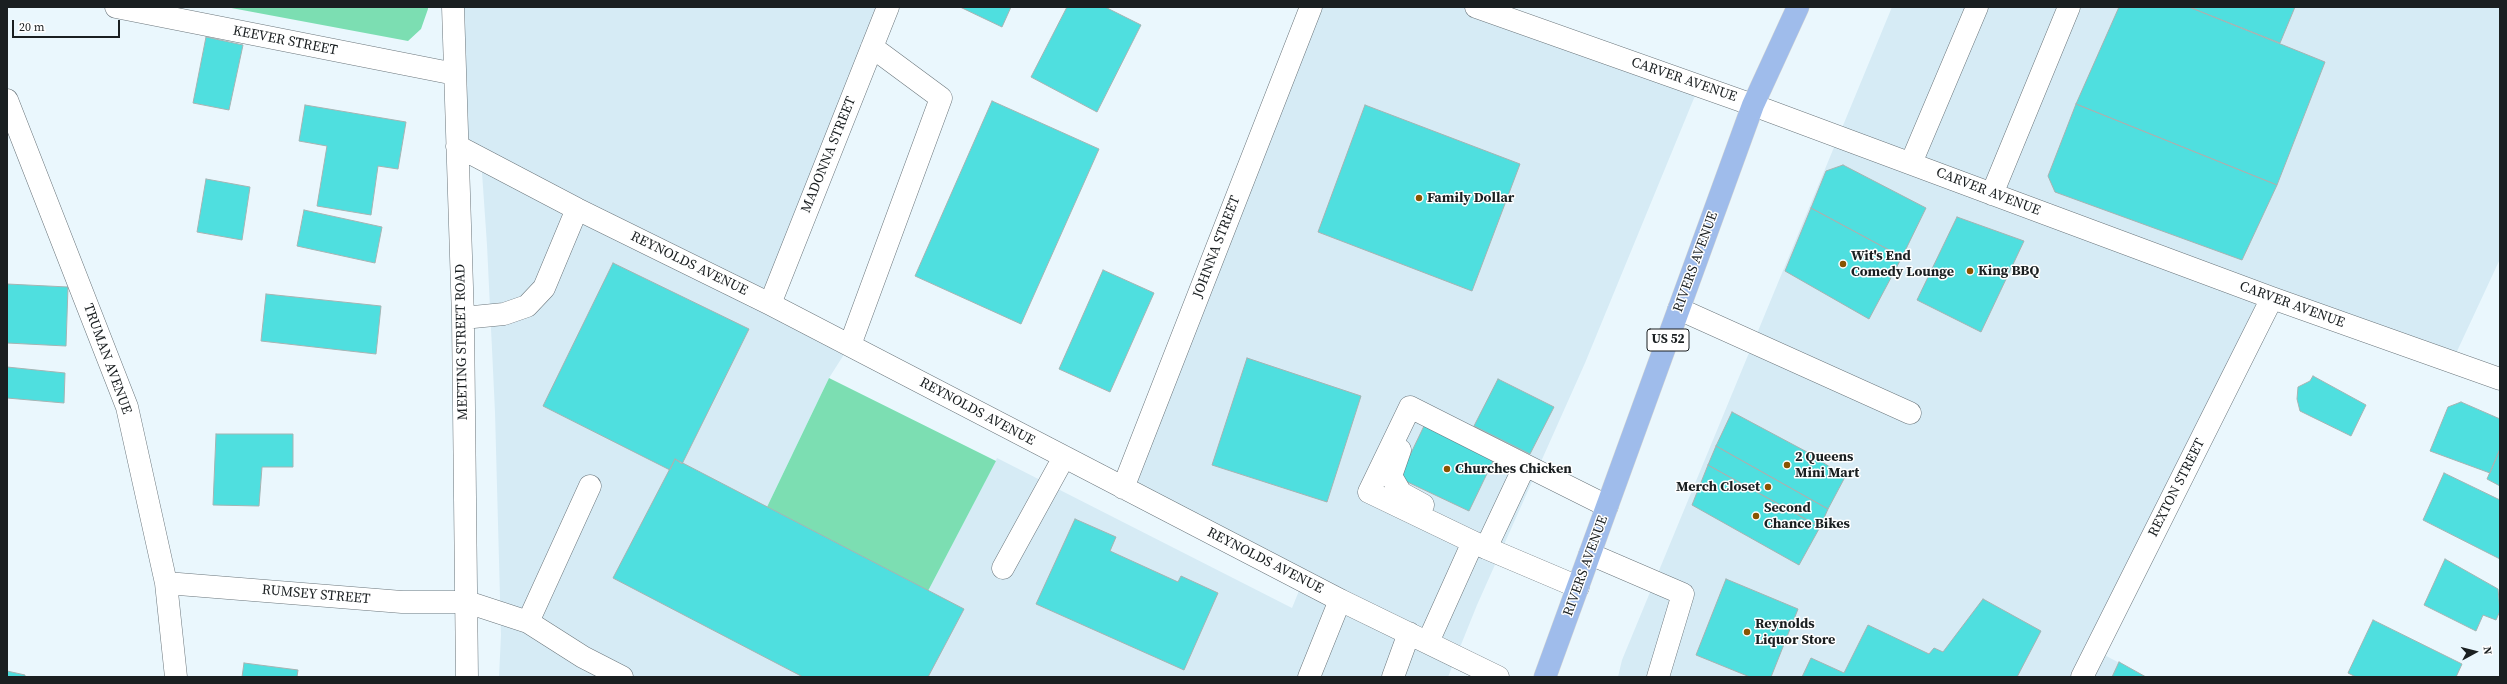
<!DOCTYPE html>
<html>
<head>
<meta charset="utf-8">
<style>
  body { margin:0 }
  #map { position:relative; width:2507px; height:684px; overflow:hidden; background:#eaf7fd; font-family:"Source Serif 4",serif }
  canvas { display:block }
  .frame { position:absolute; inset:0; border:8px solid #1a1f21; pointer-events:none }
  .north { position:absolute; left:2455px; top:632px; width:40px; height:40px; -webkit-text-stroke:3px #fff; paint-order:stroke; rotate:83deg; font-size:11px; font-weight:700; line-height:16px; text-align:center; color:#1a1f21 }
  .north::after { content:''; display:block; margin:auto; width:14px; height:18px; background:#1a1f21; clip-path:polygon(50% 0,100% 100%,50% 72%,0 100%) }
  .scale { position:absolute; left:12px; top:20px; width:108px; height:18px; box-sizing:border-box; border:2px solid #1a1f21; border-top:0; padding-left:5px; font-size:12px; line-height:14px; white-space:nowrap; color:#1a1f21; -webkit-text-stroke:3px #fff; paint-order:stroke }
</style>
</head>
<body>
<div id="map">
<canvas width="2507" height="684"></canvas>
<div class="frame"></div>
<div class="north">N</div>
<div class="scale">20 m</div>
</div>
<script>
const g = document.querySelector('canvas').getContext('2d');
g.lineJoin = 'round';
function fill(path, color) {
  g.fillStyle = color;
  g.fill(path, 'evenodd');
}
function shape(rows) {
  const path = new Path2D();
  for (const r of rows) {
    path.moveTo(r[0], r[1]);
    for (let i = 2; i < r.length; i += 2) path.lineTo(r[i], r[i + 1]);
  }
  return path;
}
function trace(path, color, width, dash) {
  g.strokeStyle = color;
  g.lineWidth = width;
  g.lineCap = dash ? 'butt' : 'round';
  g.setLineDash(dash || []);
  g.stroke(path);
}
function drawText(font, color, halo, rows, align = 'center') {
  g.font = font + ' "Source Serif 4",serif';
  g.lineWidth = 3;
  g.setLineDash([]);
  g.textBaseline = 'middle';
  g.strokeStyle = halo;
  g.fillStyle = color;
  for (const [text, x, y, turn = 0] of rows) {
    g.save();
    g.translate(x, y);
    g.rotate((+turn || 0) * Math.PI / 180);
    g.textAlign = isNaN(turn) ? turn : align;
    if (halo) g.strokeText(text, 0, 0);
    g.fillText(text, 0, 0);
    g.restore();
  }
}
const built = shape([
  [453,7,888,7,770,304,850,345,829,378,767,507,928,591,997,458,1292,608,1303,581,1123,488,1311,7,1476,7,1699,86,1585,363,1477,605,1448,677,499,677,501,635,495,412,487,245,481,158,457,146],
  [1892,7,2500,7,2500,259,2452,362,2272,299,2095,650,2146,677,1618,677,1622,660]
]);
const green = shape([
  [226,7,428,7,428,9,421,29,408,41],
  [829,378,996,461,928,591,767,507]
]);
const building = shape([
  [960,7,1011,7,1002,27,960,7],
  [1067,7,1105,7,1141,25,1097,112,1031,77,1067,7],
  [2119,7,2189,7,2325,62,2277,185,2076,104,2119,7],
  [2189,7,2295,7,2280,43,2189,7],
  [206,37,243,45,229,110,193,103,206,37],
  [992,101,1099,149,1021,324,915,276,992,101],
  [2076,104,2277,185,2242,260,2055,192,2048,176,2076,104],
  [305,105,406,122,398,169,378,166,371,215,317,206,327,146,299,141,305,105],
  [1365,105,1520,164,1472,291,1318,232,1365,105],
  [1843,165,1926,208,1902,257,1811,208,1826,171,1843,165],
  [206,179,250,187,242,240,197,232,206,179],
  [1811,208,1902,257,1869,319,1785,271,1811,208],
  [304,210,382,227,375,263,297,246,304,210],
  [1957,217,2024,241,1981,332,1917,300,1957,217],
  [613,263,749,329,682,464,675,459,670,470,543,406,613,263],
  [1103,270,1154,293,1110,392,1059,369,1103,270],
  [7,284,68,287,66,346,7,343,7,284],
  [266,294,381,306,376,354,261,341,266,294],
  [1247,358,1361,396,1327,502,1212,465,1247,358],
  [7,367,65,373,64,403,7,398,7,367],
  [2313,376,2366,405,2351,436,2300,411,2297,399,2298,387,2310,381,2313,376],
  [1498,379,1554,407,1530,454,1474,426,1498,379],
  [2461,402,2500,419,2500,449,2490,473,2430,451,2448,407,2461,402],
  [1732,412,1807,452,1845,477,1828,509,1716,446,1732,412],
  [1424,426,1494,459,1469,511,1399,478,1424,426],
  [216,434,293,434,293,467,262,467,259,506,213,505,216,434],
  [1716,446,1828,509,1820,527,1708,465,1716,446],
  [2500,449,2500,486,2487,479,2500,449],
  [675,459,964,609,928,677,803,677,613,578,675,459],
  [1708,465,1820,527,1799,565,1692,505,1708,465],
  [2444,473,2500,500,2500,559,2423,520,2444,473],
  [1075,519,1116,537,1110,551,1178,582,1181,576,1218,593,1184,670,1036,604,1075,519],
  [2445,559,2498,589,2500,611,2496,620,2483,615,2476,631,2424,605,2445,559],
  [1726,579,1798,609,1771,677,1750,677,1696,655,1726,579],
  [1983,599,2041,631,2017,677,1802,677,1811,658,1844,673,1868,625,1929,654,1934,648,1943,652,1983,599],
  [2373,620,2462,664,2456,677,2356,677,2348,673,2373,620],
  [2119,662,2146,677,2112,677,2119,662],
  [244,663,298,670,297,677,242,677,244,663],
  [7,671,25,675,25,677,7,677,7,671]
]);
const minor = shape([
  [116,7,455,74],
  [453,7,463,318,467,677],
  [1476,7,1753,105,2272,298,2500,379],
  [7,100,127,407,166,583,176,677],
  [457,146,577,209,770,304,1340,600,1498,677],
  [1911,163,1977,7],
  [1992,194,2069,7],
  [770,304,888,7],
  [1679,309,1910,413],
  [463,318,504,314,527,306,544,288,577,209],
  [850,345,941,98,872,47],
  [1400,450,1391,476,1401,493,1423,505],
  [1525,465,1607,506],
  [1123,488,1311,7],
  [1486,548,1525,465,1410,407,1369,492,1473,542,1486,548,1578,587],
  [1590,554,1683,594,1658,677],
  [1003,568,1064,457],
  [166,583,402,602,467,602,528,622,590,486],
  [528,622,583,657,622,677],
  [1428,642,1473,542],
  [1309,677,1340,600],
  [1393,677,1409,633],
  [2082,677,2272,298]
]);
const major = shape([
  [1545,677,1753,105,1798,7]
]);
const markers = [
  [1419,198,4,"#895301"],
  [1843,264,4,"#895301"],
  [1970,271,4,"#895301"],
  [1787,465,4,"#895301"],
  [1447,469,4,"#895301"],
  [1768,487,4,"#895301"],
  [1756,516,4,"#895301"],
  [1747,632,4,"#895301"]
];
const shields = [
  [1668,340,42]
];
const shieldNames = [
  ["US 52",1668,340]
];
const streetNames = [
  ["KEEVER STREET",285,41,11],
  ["CARVER AVENUE",1684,80,19],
  ["MADONNA STREET",829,155,-68],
  ["CARVER AVENUE",1988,192,21],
  ["JOHNNA STREET",1217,247,-69],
  ["RIVERS AVENUE",1696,262,-70],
  ["REYNOLDS AVENUE",689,264,26],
  ["CARVER AVENUE",2292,305,20],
  ["MEETING STREET ROAD",462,342,-91],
  ["TRUMAN AVENUE",107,359,70],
  ["REYNOLDS AVENUE",977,412,28],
  ["REXTON STREET",2177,488,-63],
  ["REYNOLDS AVENUE",1265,561,27],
  ["RIVERS AVENUE",1586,566,-70],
  ["RUMSEY STREET",316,595,5]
];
const poiNames = [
  ["Family Dollar",1427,198],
  ["Wit's End",1851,256],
  ["Comedy Lounge",1851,272],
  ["King BBQ",1978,271],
  ["2 Queens",1795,457],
  ["Mini Mart",1795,473],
  ["Churches Chicken",1455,469],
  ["Merch Closet",1760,487,"right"],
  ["Second",1764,508],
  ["Chance Bikes",1764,524],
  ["Reynolds",1755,624],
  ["Liquor Store",1755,640]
];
fill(built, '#d6ebf5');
fill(green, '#7cdeb2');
fill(building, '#4fdfdf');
trace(building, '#a5b4b3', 1);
trace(minor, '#6b767c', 23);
trace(major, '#d1d2d3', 23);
trace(minor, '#fff', 22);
trace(major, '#9fbceb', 22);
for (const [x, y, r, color] of markers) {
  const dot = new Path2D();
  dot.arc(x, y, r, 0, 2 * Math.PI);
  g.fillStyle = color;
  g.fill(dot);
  trace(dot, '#fff', 1.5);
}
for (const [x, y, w] of shields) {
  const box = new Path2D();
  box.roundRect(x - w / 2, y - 11, w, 22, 3);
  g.fillStyle = '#fff';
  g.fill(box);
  trace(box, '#1a1f21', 1);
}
drawText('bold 13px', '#1a1f21', null, shieldNames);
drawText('14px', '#1a1f21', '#fff', streetNames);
drawText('bold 14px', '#1a1f21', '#fff', poiNames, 'left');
</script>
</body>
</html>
